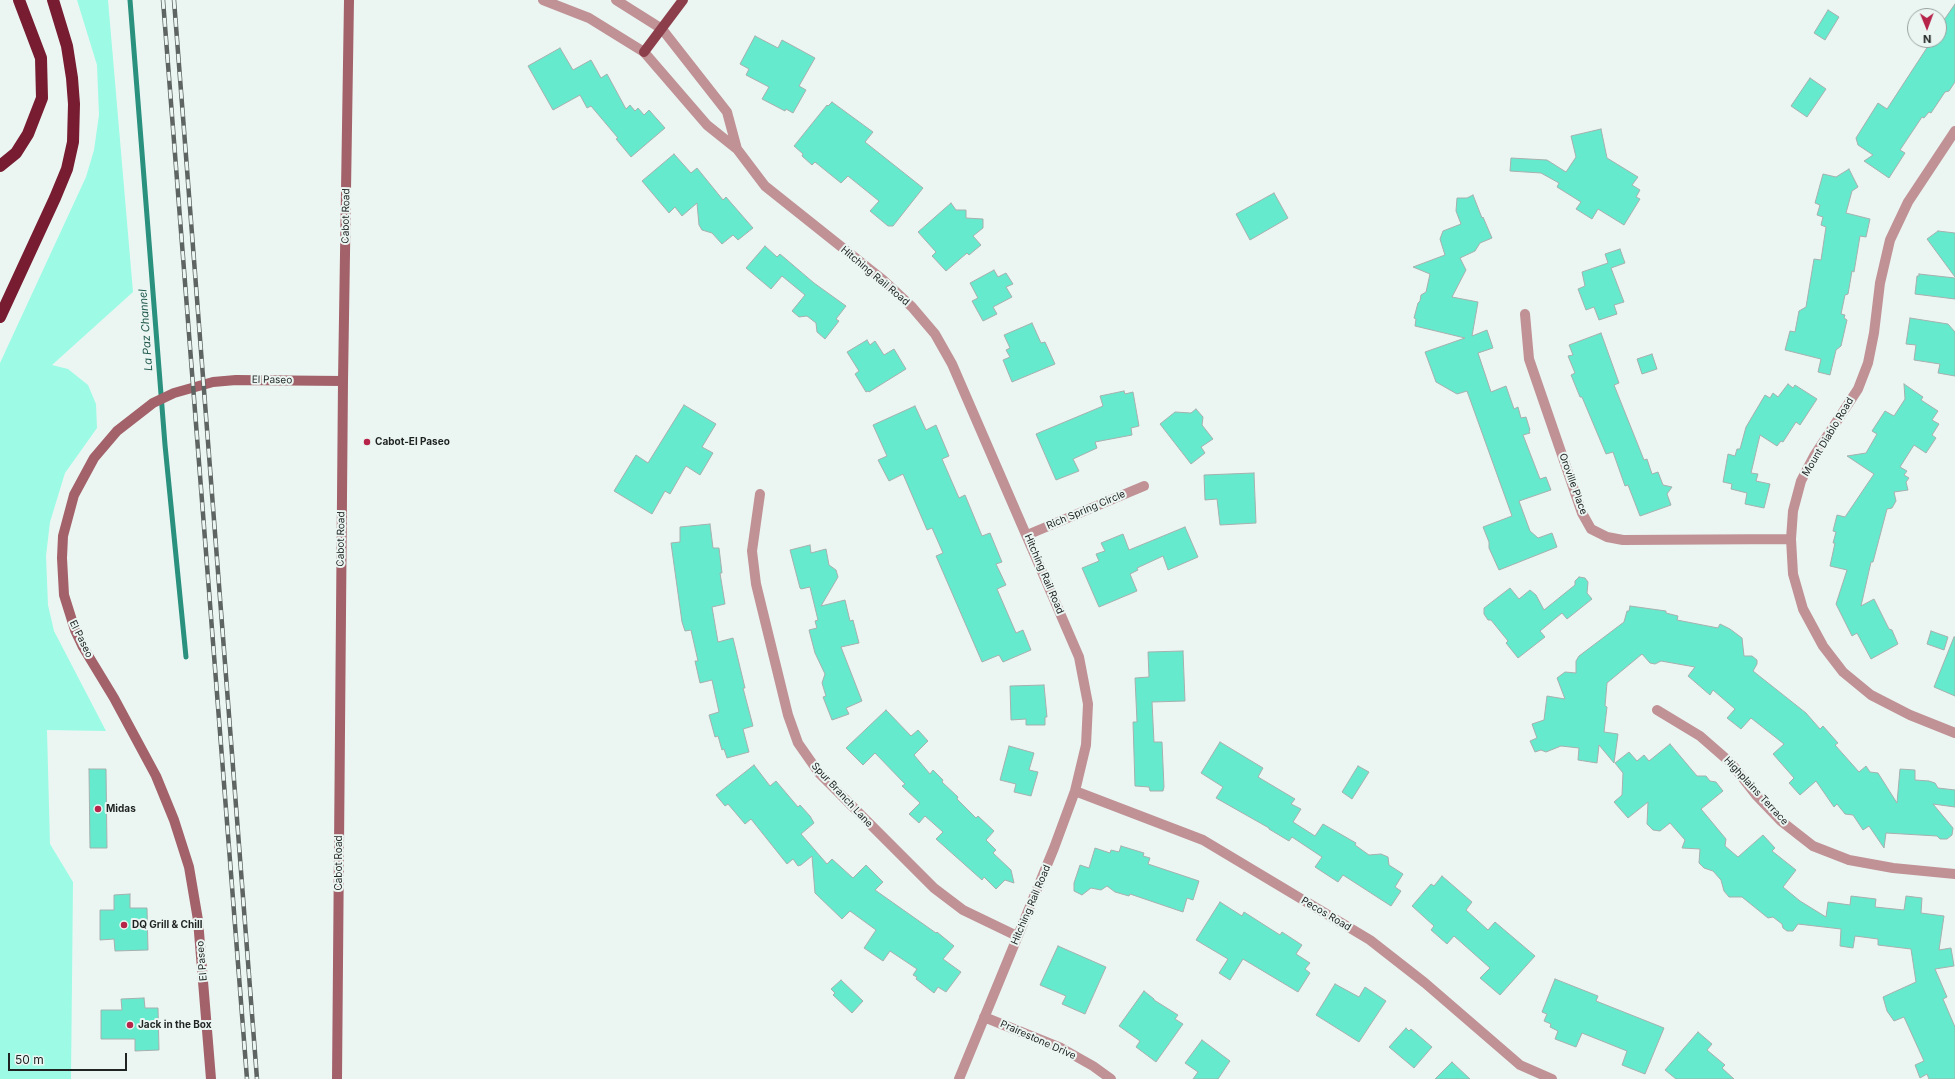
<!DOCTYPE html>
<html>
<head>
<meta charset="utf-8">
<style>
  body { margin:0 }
  #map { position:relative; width:1955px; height:1079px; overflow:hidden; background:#ebf6f3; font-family:Inter,sans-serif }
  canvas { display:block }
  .north { position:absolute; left:1907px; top:8px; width:40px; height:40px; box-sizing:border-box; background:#ebf6f3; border:1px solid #99a29f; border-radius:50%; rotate:179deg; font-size:11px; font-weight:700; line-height:16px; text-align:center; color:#1f2322 }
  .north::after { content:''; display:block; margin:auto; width:14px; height:18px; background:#b6244a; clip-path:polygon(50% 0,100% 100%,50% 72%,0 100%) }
  .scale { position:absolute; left:8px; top:1053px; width:119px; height:18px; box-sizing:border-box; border:2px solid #1f2322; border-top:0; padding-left:5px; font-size:12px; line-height:14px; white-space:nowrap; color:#1f2322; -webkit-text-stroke:3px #ebf6f3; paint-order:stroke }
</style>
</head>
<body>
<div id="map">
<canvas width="1955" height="1079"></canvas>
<div class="north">N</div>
<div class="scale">50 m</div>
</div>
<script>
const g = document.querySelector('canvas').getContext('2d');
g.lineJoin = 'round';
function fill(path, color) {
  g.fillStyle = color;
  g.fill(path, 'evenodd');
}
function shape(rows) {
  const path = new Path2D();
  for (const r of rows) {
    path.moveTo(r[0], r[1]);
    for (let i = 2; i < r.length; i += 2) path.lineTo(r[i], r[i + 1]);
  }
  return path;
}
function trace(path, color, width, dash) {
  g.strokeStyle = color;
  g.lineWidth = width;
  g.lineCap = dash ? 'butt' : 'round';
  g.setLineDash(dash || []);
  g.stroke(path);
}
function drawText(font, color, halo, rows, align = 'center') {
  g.font = font + ' Inter,sans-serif';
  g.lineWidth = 4;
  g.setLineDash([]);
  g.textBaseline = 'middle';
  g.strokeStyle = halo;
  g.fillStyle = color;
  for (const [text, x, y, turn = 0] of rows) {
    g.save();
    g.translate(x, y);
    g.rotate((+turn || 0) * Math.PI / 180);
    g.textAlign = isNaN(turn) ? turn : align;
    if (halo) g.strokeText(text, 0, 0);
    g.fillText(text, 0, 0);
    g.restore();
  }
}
const green = shape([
  [77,0,108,0,133,292,52,365,68,369,88,385,96,404,97,428,65,473,50,522,46,556,48,605,54,631,106,731,47,730,50,844,73,882,71,1079,0,1079,0,363,86,177,94,150,99,115,97,65]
]);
const stream = shape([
  [130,0,165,445,186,657]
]);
const building = shape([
  [1955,4,1955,82,1949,91,1945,92,1931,113,1929,112,1924,118,1922,117,1900,150,1905,153,1889,178,1864,161,1873,155,1858,145,1856,138,1878,103,1887,109,1932,40,1939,40,1939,21,1944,20,1955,4],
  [1828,10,1839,17,1825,40,1814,33,1828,10],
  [755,36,778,48,782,40,815,58,799,86,806,90,793,113,786,109,785,111,762,99,769,87,746,75,749,69,740,64,755,36],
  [560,48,573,70,591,60,601,78,607,74,626,109,630,105,635,111,638,108,644,115,649,110,665,128,631,157,616,139,618,138,591,106,587,108,580,95,553,110,528,66,560,48],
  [1810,78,1826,89,1807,117,1791,106,1810,78],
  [832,102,873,132,865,142,923,188,893,226,888,226,870,211,879,201,848,176,841,183,815,162,812,165,802,156,803,154,794,146,827,105,828,106,832,102],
  [1601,129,1607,158,1638,177,1632,185,1640,190,1636,197,1640,199,1624,225,1598,209,1592,219,1576,209,1581,202,1557,187,1559,183,1541,173,1510,171,1511,158,1547,160,1566,172,1576,157,1571,136,1601,129],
  [674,154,691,173,697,168,723,200,726,197,753,228,738,240,733,235,722,244,712,233,702,230,699,225,697,203,682,216,675,207,669,213,642,181,674,154],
  [1849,169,1858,187,1852,191,1846,213,1870,219,1866,237,1860,236,1854,272,1852,271,1848,294,1845,295,1841,314,1845,315,1844,318,1847,320,1841,346,1836,350,1830,375,1818,372,1821,359,1785,350,1790,331,1795,332,1799,311,1806,307,1814,259,1821,260,1826,227,1821,225,1823,217,1817,215,1820,205,1815,203,1823,174,1836,177,1849,169],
  [1274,193,1288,218,1250,240,1236,214,1274,193],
  [1473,195,1482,218,1483,217,1492,238,1480,243,1475,251,1460,258,1466,270,1452,297,1478,302,1472,336,1487,330,1493,348,1478,353,1491,392,1506,386,1514,409,1518,407,1521,418,1526,417,1530,430,1529,431,1530,433,1523,435,1540,479,1546,477,1551,490,1519,501,1530,531,1538,538,1552,533,1557,547,1499,570,1489,548,1489,542,1483,527,1512,516,1467,391,1457,394,1436,382,1425,352,1465,338,1415,326,1416,319,1414,318,1418,303,1420,301,1421,295,1426,292,1430,274,1413,267,1445,255,1440,239,1443,231,1461,224,1456,211,1457,198,1467,198,1473,195],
  [951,203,956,210,966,210,966,218,983,219,983,228,973,236,981,245,969,255,967,253,946,271,932,256,936,252,918,232,951,203],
  [1938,231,1955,233,1955,277,1927,239,1938,231],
  [765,246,777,257,780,254,814,283,846,306,836,319,839,321,825,339,817,332,816,323,807,316,799,317,792,311,805,295,782,276,771,289,746,268,765,246],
  [1620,249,1625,263,1611,268,1624,302,1614,305,1617,314,1599,320,1594,307,1586,310,1578,289,1585,286,1582,272,1608,263,1605,254,1620,249],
  [994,270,998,277,1006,273,1013,284,1006,287,1012,297,993,307,997,314,983,321,972,301,978,298,970,283,994,270],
  [1919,274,1955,278,1955,299,1915,294,1917,276,1919,276,1919,274],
  [1910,318,1948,324,1955,332,1955,376,1938,373,1940,364,1914,360,1916,345,1906,344,1910,318],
  [1032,323,1041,343,1045,342,1055,364,1012,382,1003,360,1010,357,1006,350,1010,348,1004,335,1032,323],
  [1601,333,1619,383,1614,385,1644,460,1647,459,1652,474,1658,472,1663,485,1672,487,1667,494,1671,505,1640,516,1628,485,1625,486,1613,452,1606,454,1582,397,1580,397,1571,375,1575,373,1568,356,1573,355,1569,345,1601,333],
  [867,340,870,345,875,341,884,355,894,349,906,369,869,392,868,391,866,392,855,374,859,371,847,352,867,340],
  [1652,354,1657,369,1642,374,1637,359,1652,354],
  [1788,384,1793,388,1795,385,1817,399,1800,425,1796,422,1783,442,1781,441,1777,446,1760,435,1751,473,1758,474,1756,481,1770,484,1764,508,1745,504,1747,493,1731,489,1732,484,1723,482,1728,454,1735,456,1737,449,1740,449,1746,427,1765,395,1770,398,1773,393,1778,397,1788,384],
  [1904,384,1923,397,1921,400,1938,411,1932,420,1939,424,1932,435,1936,438,1926,453,1914,445,1900,467,1907,471,1904,475,1909,478,1906,482,1908,490,1894,492,1896,501,1892,508,1887,509,1873,562,1871,562,1861,606,1874,599,1889,629,1892,630,1898,644,1871,659,1857,633,1852,636,1836,604,1847,570,1830,566,1835,543,1833,543,1836,532,1833,531,1837,515,1845,517,1874,474,1847,456,1866,453,1877,434,1872,431,1885,411,1894,416,1905,399,1904,384],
  [1124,391,1125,394,1133,392,1139,426,1131,428,1132,435,1095,442,1097,448,1073,459,1079,471,1056,480,1036,434,1103,406,1100,396,1124,391],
  [684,405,716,424,702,447,713,453,700,475,686,466,670,494,665,491,652,514,614,491,636,455,648,463,684,405],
  [915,406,926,430,936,425,949,456,942,459,959,498,965,495,982,536,990,533,1002,562,996,564,1006,585,997,589,1016,633,1023,630,1031,650,1003,662,999,655,982,662,936,556,943,553,932,528,927,530,903,474,889,481,878,460,887,456,873,425,915,406],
  [1196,409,1203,417,1202,425,1213,439,1201,447,1205,453,1191,464,1160,424,1175,412,1191,413,1196,409],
  [1254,473,1256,523,1220,525,1217,499,1205,500,1204,475,1254,473],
  [710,524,713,548,719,548,722,573,720,573,725,604,712,607,718,642,733,638,745,688,743,688,753,726,743,729,749,752,727,758,724,749,722,750,718,736,715,737,709,715,719,712,712,680,700,683,695,661,698,661,691,630,685,631,682,622,671,543,680,542,680,527,710,524],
  [1185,527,1198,557,1168,570,1163,556,1137,568,1138,570,1130,574,1137,591,1099,607,1082,568,1099,561,1096,554,1105,551,1101,543,1123,534,1129,550,1185,527],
  [810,545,811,553,826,549,829,565,836,570,838,577,821,606,845,600,850,621,853,620,859,643,841,647,862,701,846,708,849,714,832,720,823,697,826,696,822,683,825,674,815,653,809,630,817,628,815,621,818,620,810,587,801,589,800,588,790,550,810,545],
  [1579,577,1585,578,1588,582,1587,593,1592,599,1567,619,1562,613,1540,631,1545,637,1518,658,1506,643,1508,641,1491,620,1488,620,1484,614,1484,608,1510,588,1519,599,1530,590,1536,595,1544,610,1575,585,1575,581,1579,577],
  [1630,606,1666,611,1666,613,1678,616,1677,620,1718,628,1720,624,1730,629,1742,638,1744,656,1752,656,1757,660,1757,664,1753,671,1806,713,1820,729,1823,726,1838,743,1835,745,1859,772,1866,766,1870,772,1878,773,1897,803,1900,769,1915,770,1915,780,1929,781,1935,783,1938,788,1955,790,1955,807,1933,804,1953,828,1952,835,1947,839,1940,839,1937,836,1886,833,1884,848,1869,826,1863,830,1853,815,1845,814,1837,804,1834,807,1816,781,1800,795,1789,783,1794,778,1773,754,1784,744,1751,718,1741,729,1727,718,1735,709,1713,690,1710,695,1688,676,1695,667,1661,661,1655,664,1650,663,1642,654,1607,683,1605,706,1607,707,1604,732,1618,734,1614,763,1599,745,1597,763,1578,760,1579,748,1561,746,1546,752,1541,750,1535,752,1530,741,1537,738,1532,724,1544,720,1547,696,1565,699,1557,678,1565,672,1576,673,1576,661,1579,656,1624,622,1627,611,1629,611,1630,606],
  [1931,631,1948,637,1944,650,1927,644,1931,631],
  [1954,637,1955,637,1955,696,1934,687,1954,637],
  [1183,651,1185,701,1152,702,1154,742,1162,742,1164,787,1163,791,1150,791,1149,787,1135,786,1133,722,1137,722,1135,678,1149,677,1148,652,1183,651],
  [1044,685,1047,717,1045,717,1045,725,1026,725,1026,719,1011,720,1010,686,1044,685],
  [886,710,911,736,918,730,928,741,914,755,930,774,933,770,943,780,942,782,958,797,957,799,976,818,978,816,994,831,986,840,996,850,993,853,1011,870,1014,883,1005,880,996,889,984,877,982,880,936,839,943,832,925,816,919,823,909,814,920,803,902,786,905,784,875,753,863,765,846,748,886,710],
  [1220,742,1263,768,1258,777,1295,799,1291,804,1301,809,1293,822,1315,836,1323,824,1356,843,1355,845,1369,855,1381,854,1388,857,1389,865,1403,874,1395,887,1401,891,1391,906,1343,875,1338,882,1315,867,1322,857,1292,837,1289,841,1269,829,1269,828,1216,798,1223,787,1201,773,1220,742],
  [1670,744,1697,776,1706,776,1710,781,1716,782,1723,791,1701,809,1726,839,1725,846,1738,857,1763,835,1775,848,1772,851,1796,870,1783,887,1800,901,1826,917,1828,902,1850,905,1851,896,1876,899,1875,907,1904,910,1906,896,1922,898,1921,913,1944,916,1939,950,1951,948,1954,966,1935,969,1947,997,1943,999,1955,1027,1955,1079,1929,1079,1927,1074,1920,1078,1915,1065,1924,1061,1904,1017,1894,1021,1887,1011,1883,997,1916,982,1911,949,1878,945,1878,939,1855,936,1853,948,1840,946,1841,929,1798,924,1793,931,1787,931,1783,928,1782,924,1773,917,1768,918,1742,897,1729,897,1724,891,1721,880,1713,871,1704,868,1699,863,1700,849,1682,848,1685,840,1670,823,1660,831,1653,830,1647,824,1648,802,1628,818,1614,802,1622,795,1623,773,1615,763,1629,752,1637,761,1644,755,1649,761,1670,744],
  [1009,746,1034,753,1029,770,1038,772,1031,796,1014,792,1016,784,1000,780,1009,746],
  [754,765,770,786,776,781,798,807,800,805,810,816,814,823,801,834,827,864,832,859,853,878,866,865,883,882,875,890,936,933,937,932,954,946,943,959,961,972,946,992,938,987,934,993,916,979,917,977,913,975,917,969,890,951,883,961,864,948,876,930,850,911,842,919,815,893,812,856,801,865,798,866,793,859,787,864,751,819,745,824,728,804,725,806,716,795,754,765],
  [1358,766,1369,772,1352,799,1342,792,1358,766],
  [89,769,106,769,107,848,90,848,89,769],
  [1121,846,1144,853,1143,856,1150,858,1148,864,1199,881,1193,900,1187,898,1183,912,1130,894,1129,896,1115,892,1107,886,1101,890,1091,888,1082,895,1074,891,1074,883,1080,865,1089,868,1095,848,1110,853,1111,850,1119,852,1121,846],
  [1442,876,1472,902,1466,910,1488,930,1495,922,1535,956,1500,995,1480,978,1490,968,1454,936,1447,944,1431,930,1434,926,1412,906,1431,884,1434,886,1442,876],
  [130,894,130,908,147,908,148,950,115,951,114,939,100,940,100,910,114,910,114,895,130,894],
  [1220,902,1242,916,1244,912,1280,935,1282,932,1302,945,1296,954,1310,963,1305,969,1310,973,1298,992,1243,959,1230,980,1219,973,1228,959,1196,940,1220,902],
  [1058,946,1106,967,1085,1014,1062,1004,1066,996,1040,985,1058,946],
  [1555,979,1598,996,1596,1001,1664,1028,1645,1074,1622,1065,1627,1051,1582,1033,1576,1047,1555,1039,1558,1031,1550,1027,1551,1024,1544,1021,1547,1014,1542,1012,1555,979],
  [841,980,863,1001,852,1013,833,995,835,993,831,989,841,980],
  [1335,984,1359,997,1365,987,1386,1001,1359,1042,1316,1015,1335,984],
  [1144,991,1154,999,1154,1000,1178,1015,1175,1019,1183,1024,1156,1062,1136,1047,1140,1041,1119,1026,1144,991],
  [144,998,145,1008,158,1008,159,1050,135,1051,135,1039,101,1039,101,1010,122,1010,121,999,144,998],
  [1406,1028,1409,1031,1411,1029,1432,1047,1414,1068,1389,1047,1406,1028],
  [1698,1032,1712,1044,1707,1050,1725,1065,1722,1068,1734,1079,1676,1079,1665,1070,1698,1032],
  [1202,1040,1230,1061,1218,1079,1193,1079,1198,1072,1185,1063,1202,1040],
  [1452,1062,1470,1079,1435,1079,1452,1062]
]);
const street = shape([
  [543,0,589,18,644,52,707,125,737,149,765,186,883,280,912,307,935,334,952,364,1079,657,1088,704,1086,745,1075,791,1054,848,959,1079],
  [616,0,662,29,727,112,737,149],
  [1955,131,1908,202,1890,240,1880,283,1874,333,1868,363,1858,389,1814,456,1801,481,1793,511,1791,539,1793,574,1803,609,1823,646,1843,672,1871,695,1910,715,1955,733],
  [1525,314,1529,359,1582,513,1591,529,1607,537,1623,540,1791,539],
  [760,494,752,551,756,584,788,715,798,743,819,773,934,888,963,910,1017,936],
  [1027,535,1144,486],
  [1657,710,1700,736,1731,763,1756,795,1781,821,1813,846,1849,860,1893,868,1955,874],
  [1075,791,1203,840,1370,940,1425,983,1520,1065,1552,1079],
  [984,1017,1061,1048,1093,1066,1111,1079]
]);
const secondary = shape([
  [211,1079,198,920,189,867,174,820,156,776,114,698,83,647,75,630,64,595,62,558,63,536,74,495,94,458,117,431,153,403,174,393,213,382,236,380,343,381],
  [337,1079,343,381,349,0]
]);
const primary = shape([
  [644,52,683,0]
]);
const highway = shape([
  [0,166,16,153,28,134,42,98,41,58,19,0],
  [0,317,55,198,67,169,73,142,74,104,72,78,67,46,53,0]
]);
const rail = shape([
  [163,0,247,1079],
  [174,0,257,1079]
]);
const markers = [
  [367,442,4,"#b6244a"],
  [98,809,4,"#b6244a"],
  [124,925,4,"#b6244a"],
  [130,1025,4,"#b6244a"]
];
const streetNames = [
  ["Cabot Road",346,216,-89],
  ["Hitching Rail Road",875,276,40],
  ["El Paseo",272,380,1],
  ["Mount Diablo Road",1828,437,-59],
  ["Oroville Place",1573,484,70],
  ["Rich Spring Circle",1086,510,-23],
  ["Cabot Road",341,539,-89],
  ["Hitching Rail Road",1044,574,67],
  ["El Paseo",81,639,64],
  ["Highplains Terrace",1756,791,47],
  ["Spur Branch Lane",842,795,47],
  ["Cabot Road",339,863,-90],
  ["Hitching Rail Road",1031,905,-67],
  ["Pecos Road",1326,914,31],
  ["El Paseo",202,961,-95],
  ["Prairestone Drive",1038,1040,24]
];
const poiNames = [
  ["Cabot-El Paseo",375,442],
  ["Midas",106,809],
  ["DQ Grill & Chill",132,925],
  ["Jack in the Box",138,1025]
];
const waterNames = [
  ["La Paz Channel",146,330,-94]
];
fill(green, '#9dfae4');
trace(stream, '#2a917e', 5);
fill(building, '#65eace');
trace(building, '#a6b0ad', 1);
trace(street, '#c09296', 10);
trace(secondary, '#a3626a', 10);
trace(primary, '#8c3f4b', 10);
trace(highway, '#771c31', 12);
trace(rail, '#5e6462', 4.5);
trace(rail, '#ebf6f3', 3, [9]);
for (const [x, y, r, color] of markers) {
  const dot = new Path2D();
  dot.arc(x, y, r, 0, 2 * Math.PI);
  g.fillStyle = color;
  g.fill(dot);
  trace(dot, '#ebf6f3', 1.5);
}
drawText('10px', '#1f2322', '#ebf6f3', streetNames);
drawText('bold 10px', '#1f2322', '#ebf6f3', poiNames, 'left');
drawText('italic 11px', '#1f574b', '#ebf6f3', waterNames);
</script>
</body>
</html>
